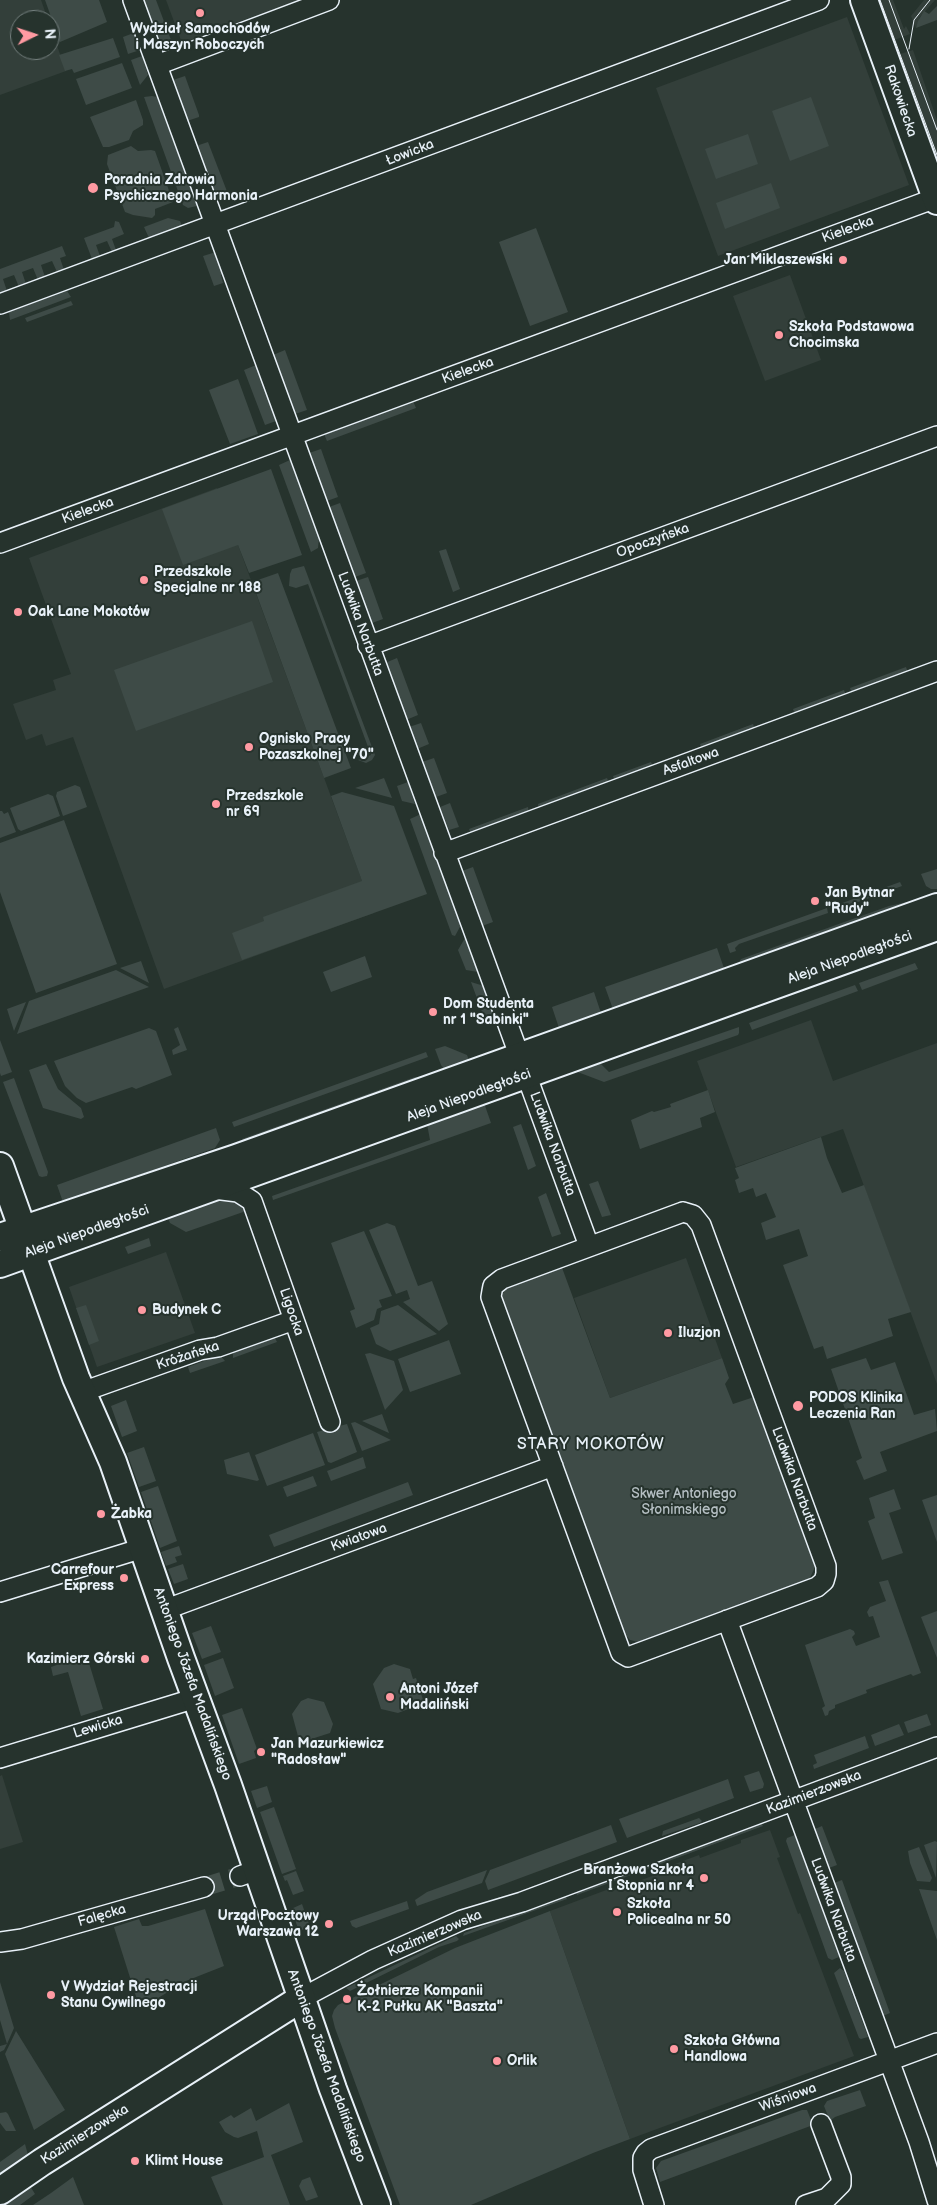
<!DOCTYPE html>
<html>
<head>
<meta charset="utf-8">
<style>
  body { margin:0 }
  #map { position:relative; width:937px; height:2205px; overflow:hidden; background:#26332d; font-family:"Balsamiq Sans",sans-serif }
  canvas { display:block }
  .north { position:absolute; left:10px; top:10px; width:50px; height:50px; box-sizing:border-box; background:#26332d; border:1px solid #747f7e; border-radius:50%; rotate:86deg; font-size:14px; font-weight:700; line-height:20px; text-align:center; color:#e8f1f8 }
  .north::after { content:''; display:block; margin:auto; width:18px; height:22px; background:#ff9aa2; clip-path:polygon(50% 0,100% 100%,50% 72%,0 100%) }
</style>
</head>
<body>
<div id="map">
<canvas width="937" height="2205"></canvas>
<div class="north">N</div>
</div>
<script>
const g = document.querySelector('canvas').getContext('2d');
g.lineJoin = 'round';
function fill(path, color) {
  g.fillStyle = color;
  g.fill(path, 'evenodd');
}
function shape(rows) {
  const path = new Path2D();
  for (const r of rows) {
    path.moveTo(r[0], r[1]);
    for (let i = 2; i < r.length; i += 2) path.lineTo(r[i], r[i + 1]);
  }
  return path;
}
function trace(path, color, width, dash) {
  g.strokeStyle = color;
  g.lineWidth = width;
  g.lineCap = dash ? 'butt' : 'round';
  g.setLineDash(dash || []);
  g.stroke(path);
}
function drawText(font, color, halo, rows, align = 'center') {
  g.font = font + ' "Balsamiq Sans",sans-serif';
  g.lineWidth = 4;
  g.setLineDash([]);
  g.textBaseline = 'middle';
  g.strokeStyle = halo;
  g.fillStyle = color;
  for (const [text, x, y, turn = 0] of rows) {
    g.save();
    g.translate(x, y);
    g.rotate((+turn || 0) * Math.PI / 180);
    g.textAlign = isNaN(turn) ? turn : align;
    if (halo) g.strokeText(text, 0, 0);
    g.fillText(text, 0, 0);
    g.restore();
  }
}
const built = shape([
  [0,0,41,0,48,20,20,20,20,50,50,50,50,26,66,71,0,95],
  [166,0,298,0,182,43],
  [877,0,893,0,904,29,906,26,910,34,892,41],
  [924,0,935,0,920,17,916,28,911,16],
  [847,17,909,185,718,256,656,88],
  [913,50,937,120,937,164,898,57,900,54],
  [790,275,821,360,765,381,733,296],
  [217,488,374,913,164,989,73,737,46,746,42,734,26,740,13,704,56,690,53,680,71,674,29,558],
  [811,1020,833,1081,937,1043,937,1384,843,1129,736,1167,697,1061],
  [166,1252,195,1333,97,1367,69,1287],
  [686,1258,722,1358,610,1398,574,1298],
  [2,1775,23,1842,0,1849,0,1776],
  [770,1830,780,1857,777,1858,798,1914,800,1913,854,2056,630,2139,550,1911,609,1889,610,1892,652,1876,651,1873,699,1855,700,1858,741,1843,741,1840]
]);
const green = shape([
  [45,0,99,0,107,22,60,42],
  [143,0,156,0,171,40,159,44],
  [937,6,937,20,916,28,918,21,924,11,929,14],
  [131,34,134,34,140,50,128,54,123,37],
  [113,38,120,57,74,73,72,69,65,71,59,55],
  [142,56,148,75,140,85,131,60],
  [122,63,132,88,86,105,76,79],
  [185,76,199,115,199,117,187,121,173,80],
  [152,96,157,97,197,206,188,208,183,205,144,97],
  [811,97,829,146,790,161,772,111],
  [136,100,143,120,143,125,133,131,129,140,109,147,103,147,90,117],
  [748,134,758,164,716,179,705,149],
  [208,142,228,194,216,199,196,146],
  [131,146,138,151,151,150,155,151,173,202,155,209,155,215,152,218,133,215,125,212,107,164,108,155],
  [771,183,780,208,725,229,716,203],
  [168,218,180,221,182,226,149,238,144,227],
  [115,221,119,222,124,234,112,239,116,250,112,252,107,241,96,245,100,256,92,259,84,238,114,227],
  [536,228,568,312,530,326,499,242],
  [62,246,66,256,60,258,64,270,57,272,52,261,41,265,45,277,38,280,33,268,22,272,26,284,19,287,14,275,3,279,7,291,0,294,0,269],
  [216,252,223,273,221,275,223,283,214,286,203,256],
  [67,291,71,297,10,320,9,312],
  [71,301,73,305,27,322,25,318],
  [285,350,307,410,295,414,273,355],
  [256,365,276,421,265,425,244,370],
  [238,379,258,434,230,444,209,390],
  [413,401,416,408,327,441,324,434],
  [321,449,338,497,327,501,309,453],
  [290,460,319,538,318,548,311,552,279,465],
  [271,469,302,555,249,573,238,545,183,565,162,509],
  [340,503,366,573,355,577,329,507],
  [446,549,460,589,453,592,439,551],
  [304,566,375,755,372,760,366,763,358,760,371,755,308,584,296,588,289,586,290,574,292,569],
  [278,573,351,768,324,778,252,582],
  [368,577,383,619,372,623,356,581],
  [252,621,273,682,136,731,114,670],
  [397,658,418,715,406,720,385,663],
  [906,667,908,673,852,694,850,688],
  [844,690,846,696,795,715,793,709],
  [421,723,429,744,417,749,409,727],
  [753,724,755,729,702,749,700,744],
  [434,758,447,793,436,797,422,762],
  [651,762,653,767,615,781,613,776],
  [384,778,392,798,355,788],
  [607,778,609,783,539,809,538,804],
  [408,782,415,804,402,801,397,786],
  [75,785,80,787,87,807,63,816,56,796,57,792],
  [342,792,394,806,427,894,242,960,232,933,264,921,263,917,362,881,331,796],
  [48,794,53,796,60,816,21,831,18,829,10,808],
  [450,803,459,827,449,830,440,807],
  [528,807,529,813,471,834,469,829],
  [0,811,2,811,4,814,8,812,16,832,0,838],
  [421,814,461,925,455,936,452,935,410,819],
  [64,820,117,964,36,993,0,892,0,843],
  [473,867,493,922,482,926,462,871],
  [937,869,937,889,931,889,926,886,921,874],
  [900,882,902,886,836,910,834,906],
  [907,902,910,905,739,967,738,964,741,959,889,906],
  [827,908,828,913,739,944,735,948,736,951,730,953,727,944],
  [465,938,478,972,466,970,458,950],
  [717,948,725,971,614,1012,605,987],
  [365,956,372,977,331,992,323,972],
  [141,961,149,983,120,968],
  [915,963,918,969,862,990,859,983],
  [116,970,149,987,17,1034,29,1001],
  [471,982,484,986,494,1016,485,1020],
  [855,985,858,991,752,1030,749,1023],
  [594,992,602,1016,560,1031,552,1007],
  [26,1002,14,1031,7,1009],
  [178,1027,187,1050,173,1055,172,1050,180,1045,174,1029],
  [739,1027,739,1033,738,1035,604,1082,575,1071,598,1061,609,1072],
  [149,1028,156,1031,172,1075,136,1089,132,1087,86,1103,77,1098,65,1086,54,1061],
  [0,1040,12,1072,1,1076,0,1073],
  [445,1046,467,1055,470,1063,445,1070,441,1065,435,1049],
  [426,1052,428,1057,234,1127,232,1122],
  [46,1064,58,1089,81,1108,84,1117,81,1119,43,1108,29,1070],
  [415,1077,422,1078,245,1142,242,1139],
  [14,1078,48,1172,47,1176,42,1177,39,1176,3,1082],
  [708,1090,715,1112,700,1118,702,1127,640,1149,631,1120,652,1111,654,1112,671,1107,670,1104],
  [483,1100,491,1123,273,1200,272,1196,430,1140,427,1124],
  [521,1124,536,1166,528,1170,513,1127],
  [216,1128,220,1140,215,1148,63,1202,57,1185],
  [821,1137,827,1158,842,1193,864,1185,911,1312,888,1319,893,1336,827,1359,823,1346,814,1349,783,1265,808,1256,799,1229,766,1240,761,1223,776,1217,766,1193,756,1197,753,1188,739,1193,735,1180,739,1178,735,1168],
  [598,1181,611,1215,602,1217,589,1184],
  [546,1193,561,1234,552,1237,538,1197],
  [225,1195,244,1206,246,1211,186,1232,170,1223,167,1216],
  [387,1223,395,1226,418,1286,432,1281,448,1324,439,1331,403,1302,410,1299,407,1290,396,1294,369,1230],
  [364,1231,392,1296,379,1300,382,1307,377,1309,374,1320,356,1328,350,1311,355,1309,331,1243],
  [149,1238,151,1246,128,1254,125,1247],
  [561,1265,610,1398,722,1358,729,1378,725,1384,733,1404,754,1397,815,1567,809,1580,646,1641,638,1642,630,1640,624,1633,503,1301,503,1293,510,1284],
  [86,1305,99,1341,89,1345,76,1308],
  [398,1305,414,1317,437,1334,390,1351,376,1344,370,1328,379,1324,381,1311],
  [274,1336,277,1342,233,1358,233,1351],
  [449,1340,461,1374,410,1392,398,1359],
  [370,1353,394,1361,403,1390,385,1410,365,1354],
  [220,1355,225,1361,190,1373,188,1367],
  [866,1358,871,1370,895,1362,914,1415,935,1409,937,1431,880,1452,887,1471,864,1480,856,1461,862,1458,831,1369],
  [126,1400,137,1431,122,1437,111,1406],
  [382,1414,389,1433,362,1421],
  [355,1422,391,1440,362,1451,351,1423],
  [347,1424,357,1452,331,1463,328,1462,317,1432],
  [313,1433,325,1465,267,1486,255,1455],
  [144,1447,156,1481,139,1487,127,1453],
  [249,1452,259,1480,257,1481,227,1474,224,1460],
  [363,1457,366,1468,331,1481,327,1471],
  [313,1476,317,1486,287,1497,283,1487],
  [408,1482,413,1495,274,1547,269,1535],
  [158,1486,177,1541,160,1548,141,1492],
  [894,1489,901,1509,889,1513,903,1553,882,1560,868,1521,875,1518,869,1498],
  [937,1495,937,1542,922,1500],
  [179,1546,182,1555,175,1557,177,1562,166,1566,161,1552],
  [183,1564,188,1579,174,1584,168,1569],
  [888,1580,921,1673,913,1676,911,1674,866,1690,867,1693,835,1705,835,1708,829,1711,828,1715,825,1716,822,1708,825,1706,805,1645,850,1629,854,1631,855,1634,852,1637,856,1646,880,1637,873,1616,869,1617,867,1612,870,1607,886,1601,879,1582],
  [937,1611,937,1658,921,1617],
  [211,1626,221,1652,202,1659,192,1633],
  [83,1656,86,1664,89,1663,103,1709,81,1716,68,1672,53,1676,51,1667],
  [223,1658,234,1688,215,1696,204,1665],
  [394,1664,410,1669,413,1679,416,1678,424,1703,398,1713,381,1709,373,1684,384,1668],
  [308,1698,324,1702,333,1724,330,1733,302,1742,299,1740,292,1714,301,1701],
  [242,1708,257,1749,254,1751,256,1758,239,1764,222,1715],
  [927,1714,931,1725,908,1733,904,1722],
  [899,1724,904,1735,875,1746,871,1735],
  [865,1736,869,1748,814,1769,813,1765,817,1763,814,1755],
  [759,1771,764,1784,763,1788,750,1792,744,1776],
  [728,1779,734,1798,627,1838,619,1819],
  [267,1786,272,1802,257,1808,251,1791],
  [274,1807,296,1869,282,1874,260,1812],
  [699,1818,702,1821,700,1823,662,1836,663,1831],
  [761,1822,763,1826,577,1895,576,1891],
  [611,1825,617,1842,488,1890,485,1881,490,1870],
  [822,1826,837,1865,829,1868,815,1829],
  [795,1835,839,1957,832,1960,828,1958,786,1841,787,1838],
  [935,1841,937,1842,936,1878,924,1845],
  [919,1847,932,1878,930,1882,917,1881,910,1863,908,1851],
  [487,1870,482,1883,417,1906,415,1900,427,1892],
  [296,1871,304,1891,293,1895,287,1880,285,1881,283,1876],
  [842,1880,890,2013,883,2016,834,1883],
  [919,1889,937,1891,937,1940],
  [565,1895,567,1899,463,1936,464,1933],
  [407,1901,409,1909,356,1928,352,1926,350,1921],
  [302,1904,310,1927,299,1931,291,1909],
  [205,1909,224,1966,186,1981,140,2009,114,1927,139,1919,142,1926,148,1926],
  [550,1911,630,2139,593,2153,471,2205,400,2205,335,2028,332,2016,334,2010,338,2005,455,1948],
  [456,1936,459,1939,457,1941,439,1947,350,1991,346,1988],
  [840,1968,844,1971,868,2037,861,2039,859,2038,834,1973],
  [0,1982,14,2028,7,2044,4,2050,0,2052,0,2046,7,2044,0,2020],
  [16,2031,65,2110,34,2130,5,2054],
  [860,2090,866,2106,835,2117,830,2121,824,2106,827,2101],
  [289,2103,303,2142,271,2155,290,2205,223,2205,211,2177,264,2157,257,2131,238,2138,234,2137,225,2132,219,2122,231,2115,234,2118,251,2108,256,2121],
  [802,2110,807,2110,813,2125,660,2182,656,2168,661,2161],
  [6,2112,8,2114,16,2131,6,2131,0,2123,0,2113],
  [25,2144,28,2155,0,2176,0,2162],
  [73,2177,84,2205,33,2205,51,2193],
  [310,2177,318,2197,306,2201,299,2186,302,2180],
  [30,2186,35,2194,20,2205,3,2205]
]);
const streetTunnel = shape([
  [204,1887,240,1876]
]);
const street = shape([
  [133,0,589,1246],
  [157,65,329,0],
  [0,304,819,0],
  [0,543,936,198],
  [368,646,937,436],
  [444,853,937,671],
  [214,1189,238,1192,252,1201,330,1422],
  [683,1212,693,1215,701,1225,826,1566,826,1574,824,1581,817,1587,628,1657,621,1653,491,1297,492,1291,493,1286,502,1279,683,1212],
  [82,1392,200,1350,218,1347,294,1320],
  [0,1592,143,1548],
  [164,1610,553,1466],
  [727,1620,919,2142,937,2200],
  [0,1758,196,1698],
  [240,1876,257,1870],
  [0,1942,22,1939,204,1887],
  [302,1998,373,1960,462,1920,522,1902,937,1747],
  [654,2205,643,2170,643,2158,646,2153,651,2149,937,2043],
  [806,2205,827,2198,841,2184,841,2177,821,2124]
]);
const secondary = shape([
  [864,0,937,201],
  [0,1166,76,1378,113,1462,181,1658,228,1785,333,2089,377,2205],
  [0,1237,236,1158,937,907],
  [0,1264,937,927],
  [0,2191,42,2162,302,1998]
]);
const tram = shape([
  [880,0,937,155],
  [889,0,937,130],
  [909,49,914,20,930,0]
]);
const markers = [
  [200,13,5,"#ff9aa2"],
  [93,188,6,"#ff9aa2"],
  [843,260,5,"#ff9aa2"],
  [779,335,5,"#ff9aa2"],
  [144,580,5,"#ff9aa2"],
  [18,612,5,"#ff9aa2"],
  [249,747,5,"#ff9aa2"],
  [216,804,5,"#ff9aa2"],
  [815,901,5,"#ff9aa2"],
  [433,1012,5,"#ff9aa2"],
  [142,1310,5,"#ff9aa2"],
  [668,1333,5,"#ff9aa2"],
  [798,1406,6,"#ff9aa2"],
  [101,1514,5,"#ff9aa2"],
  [124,1578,5,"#ff9aa2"],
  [145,1659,5,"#ff9aa2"],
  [390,1697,5,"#ff9aa2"],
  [261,1752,5,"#ff9aa2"],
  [704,1878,5,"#ff9aa2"],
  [617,1912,5,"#ff9aa2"],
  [329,1924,5,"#ff9aa2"],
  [51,1995,5,"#ff9aa2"],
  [347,1999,5,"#ff9aa2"],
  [674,2049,5,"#ff9aa2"],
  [497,2061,5,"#ff9aa2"],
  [135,2161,5,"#ff9aa2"]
];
const poiNames = [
  ["Wydział Samochodów",200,29,"center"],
  ["i Maszyn Roboczych",200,45,"center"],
  ["Poradnia Zdrowia",104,180],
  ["Psychicznego Harmonia",104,196],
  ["Jan Miklaszewski",833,260,"right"],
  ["Szkoła Podstawowa",789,327],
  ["Chocimska",789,343],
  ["Przedszkole",154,572],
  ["Specjalne nr 188",154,588],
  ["Oak Lane Mokotów",28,612],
  ["Ognisko Pracy",259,739],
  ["Pozaszkolnej \"70\"",259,755],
  ["Przedszkole",226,796],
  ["nr 69",226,812],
  ["Jan Bytnar",825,893],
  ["\"Rudy\"",825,909],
  ["Dom Studenta",443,1004],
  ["nr 1 \"Sabinki\"",443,1020],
  ["Budynek C",152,1310],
  ["Iluzjon",678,1333],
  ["PODOS Klinika",809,1398],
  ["Leczenia Ran",809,1414],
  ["Żabka",111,1514],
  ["Carrefour",114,1570,"right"],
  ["Express",114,1586,"right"],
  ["Kazimierz Górski",135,1659,"right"],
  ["Antoni Józef",400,1689],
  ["Madaliński",400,1705],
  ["Jan Mazurkiewicz",271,1744],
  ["\"Radosław\"",271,1760],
  ["Branżowa Szkoła",694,1870,"right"],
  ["I Stopnia nr 4",694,1886,"right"],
  ["Szkoła",627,1904],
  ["Policealna nr 50",627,1920],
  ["Urząd Pocztowy",319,1916,"right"],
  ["Warszawa 12",319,1932,"right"],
  ["V Wydział Rejestracji",61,1987],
  ["Stanu Cywilnego",61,2003],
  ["Żołnierze Kompanii",357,1991],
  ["K-2 Pułku AK \"Baszta\"",357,2007],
  ["Szkoła Główna",684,2041],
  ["Handlowa",684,2057],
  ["Orlik",507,2061],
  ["Klimt House",145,2161]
];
const streetNames = [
  ["Rakowiecka",900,101,71],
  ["Łowicka",410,153,-21],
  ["Kielecka",848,230,-20],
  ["Kielecka",468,371,-20],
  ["Kielecka",88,511,-20],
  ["Opoczyńska",653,541,-20],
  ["Ludwika Narbutta",360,624,70],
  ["Asfaltowa",691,762,-20],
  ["Aleja Niepodległości",850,958,-20],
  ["Aleja Niepodległości",469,1096,-20],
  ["Ludwika Narbutta",552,1144,70],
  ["Aleja Niepodległości",87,1232,-20],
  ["Ligocka",291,1312,71],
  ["Króżańska",188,1356,-18],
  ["Ludwika Narbutta",794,1479,70],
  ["Kwiatowa",359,1538,-20],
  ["Antoniego Józefa Madalińskiego",192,1684,70],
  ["Lewicka",98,1727,-17],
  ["Kazimierzowska",814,1793,-21],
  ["Ludwika Narbutta",833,1910,70],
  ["Falęcka",102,1916,-16],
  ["Kazimierzowska",435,1934,-23],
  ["Antoniego Józefa Madalińskiego",326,2066,70],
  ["Wiśniowa",788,2098,-20],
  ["Kazimierzowska",85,2135,-32]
];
const parkNames = [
  ["Skwer Antoniego",684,1494],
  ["Słonimskiego",684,1510]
];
const quarterNames = [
  ["STARY MOKOTÓW",591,1445]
];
fill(built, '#333f3a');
fill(green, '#3e4b47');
trace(streetTunnel, '#43504b', 19, [19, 9]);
trace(street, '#e8f1f8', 22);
trace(secondary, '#e8f1f8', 30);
trace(street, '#26332d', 19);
trace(secondary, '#26332d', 26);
trace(tram, '#e8f1f8', 1);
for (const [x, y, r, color] of markers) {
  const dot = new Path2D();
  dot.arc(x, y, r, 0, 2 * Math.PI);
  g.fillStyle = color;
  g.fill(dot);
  trace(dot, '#26332d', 2);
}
drawText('bold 14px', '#e8f1f8', '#26332d', poiNames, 'left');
drawText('14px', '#e8f1f8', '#26332d', streetNames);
drawText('14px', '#b5bfc3', '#26332d', parkNames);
g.letterSpacing = '1px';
drawText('16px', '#e8f1f8', '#26332d', quarterNames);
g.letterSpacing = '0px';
</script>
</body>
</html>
